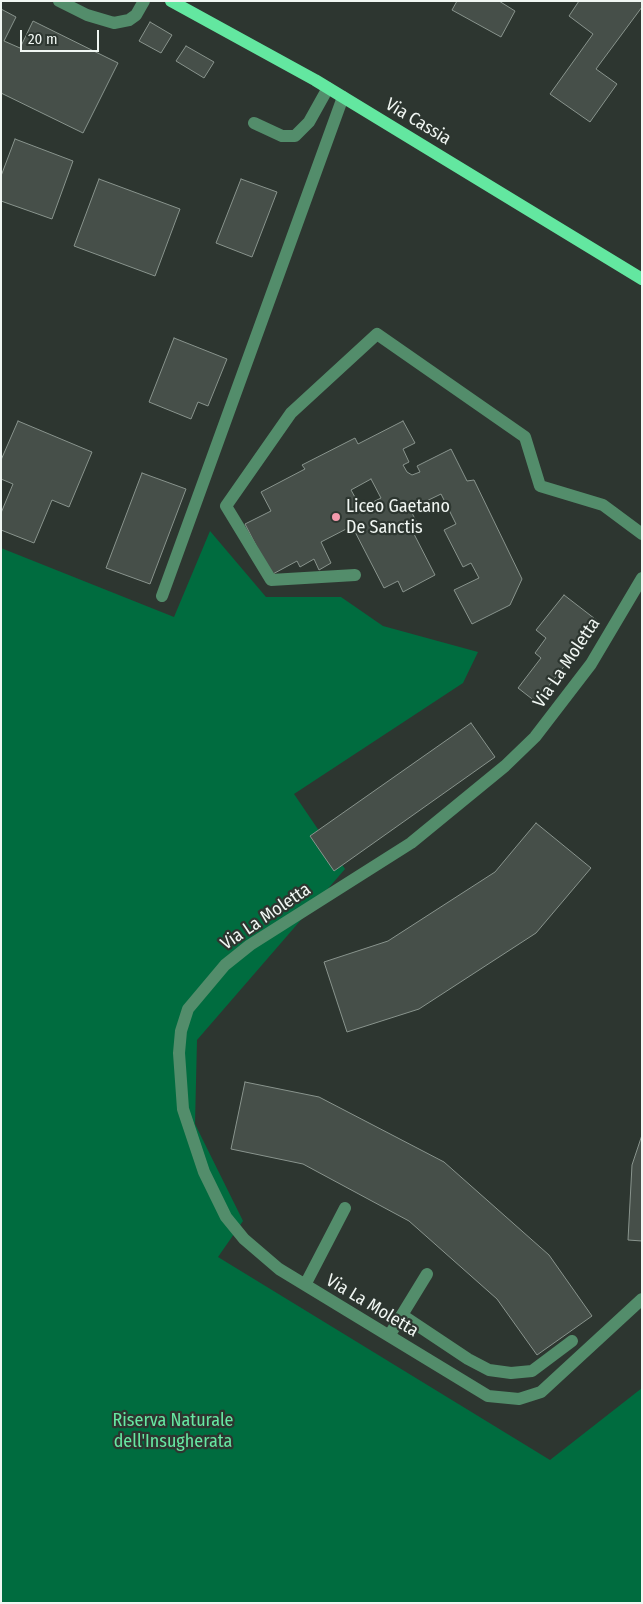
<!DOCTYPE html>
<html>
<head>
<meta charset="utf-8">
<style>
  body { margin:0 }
  #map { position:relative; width:643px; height:1604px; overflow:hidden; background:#2d3630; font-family:"Fira Sans Condensed",sans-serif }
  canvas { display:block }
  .frame { position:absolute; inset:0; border:2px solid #f0f6f2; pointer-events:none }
  .scale { position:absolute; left:20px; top:30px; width:79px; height:22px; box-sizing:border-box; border:2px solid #f0f6f2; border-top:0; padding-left:6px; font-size:15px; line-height:18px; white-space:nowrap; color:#f0f6f2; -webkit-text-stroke:4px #2d3630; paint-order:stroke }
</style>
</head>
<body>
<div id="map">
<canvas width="643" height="1604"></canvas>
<div class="frame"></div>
<div class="scale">20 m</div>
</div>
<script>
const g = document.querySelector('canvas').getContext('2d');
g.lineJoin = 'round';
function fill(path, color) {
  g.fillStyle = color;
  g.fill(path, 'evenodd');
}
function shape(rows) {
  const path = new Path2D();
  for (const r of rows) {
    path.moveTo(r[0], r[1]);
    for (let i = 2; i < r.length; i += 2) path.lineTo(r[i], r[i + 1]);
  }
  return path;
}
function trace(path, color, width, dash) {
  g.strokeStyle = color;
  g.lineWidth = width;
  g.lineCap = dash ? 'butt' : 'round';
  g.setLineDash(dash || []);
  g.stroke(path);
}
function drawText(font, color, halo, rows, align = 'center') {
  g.font = font + ' "Fira Sans Condensed",sans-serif';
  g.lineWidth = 4.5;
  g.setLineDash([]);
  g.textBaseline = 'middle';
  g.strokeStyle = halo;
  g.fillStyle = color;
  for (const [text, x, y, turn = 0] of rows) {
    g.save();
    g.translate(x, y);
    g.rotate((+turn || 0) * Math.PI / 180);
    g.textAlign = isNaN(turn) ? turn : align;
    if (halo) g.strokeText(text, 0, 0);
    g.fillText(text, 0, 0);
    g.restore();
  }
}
const green = shape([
  [210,531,266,597,341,597,383,626,478,652,463,683,294,794,345,869,197,1040,195,1124,243,1221,218,1257,550,1460,642,1388,642,1603,1,1603,1,548,174,617]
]);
const building = shape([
  [457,1,499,1,515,11,501,37,452,10,457,1],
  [579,1,642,1,642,7,596,69,617,84,590,122,550,94,593,34,569,16,579,1],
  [1,9,16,17,4,41,20,48,33,21,118,63,83,133,1,93,1,9],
  [150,22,172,35,161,53,139,41,150,22],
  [186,46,214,62,204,78,176,61,186,46],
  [15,139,73,161,52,219,1,201,1,176,15,139],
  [99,179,180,209,155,276,74,246,99,179],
  [241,179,277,192,252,257,216,243,241,179],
  [174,338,227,359,208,406,198,402,191,419,149,402,174,338],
  [18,421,92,452,69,507,52,500,34,543,1,530,1,513,13,484,1,479,1,460,18,421],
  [403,421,415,443,403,449,409,462,403,465,407,472,412,475,420,472,417,466,451,449,467,481,474,480,522,579,510,605,472,624,454,590,479,578,471,563,463,567,444,530,456,524,441,494,410,509,421,531,414,534,435,575,403,592,398,581,384,588,352,526,321,542,331,563,319,570,314,559,300,567,297,561,271,575,245,524,271,511,261,492,305,469,302,465,355,438,358,444,403,421],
  [371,479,381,498,361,508,351,490,371,479],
  [142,473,186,489,150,584,106,568,142,473],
  [564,595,599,622,536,702,518,688,541,658,535,653,546,638,536,630,564,595],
  [471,723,495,757,334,871,310,836,471,723],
  [536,823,591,868,536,933,419,1009,347,1032,324,962,388,941,495,872,536,823],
  [245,1082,319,1097,444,1162,549,1255,592,1316,537,1355,497,1299,409,1221,303,1164,231,1149,245,1082],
  [642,1135,642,1241,628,1240,632,1165,642,1135]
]);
const minor = shape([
  [59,1,87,15,114,23,129,20,136,15,144,1],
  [254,123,282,136,295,136,309,122,328,88],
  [355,575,271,580,226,506,291,413,377,334,525,437,540,486,603,505,642,534],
  [642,578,591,664,535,737,505,766,411,843,250,945,225,965,188,1009,181,1031,179,1053,183,1109,204,1172,226,1217,244,1239,279,1269,488,1396,519,1399,541,1392,642,1299],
  [162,596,343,97],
  [305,1285,345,1208],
  [402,1315,468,1359,489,1370,511,1373,532,1371,572,1341],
  [389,1336,427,1274]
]);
const major = shape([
  [171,1,315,80,642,279]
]);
const markers = [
  [336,517,5,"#f39aac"]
];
const streetNames = [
  ["Via Cassia",418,122,31],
  ["Via La Moletta",567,663,-56],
  ["Via La Moletta",266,917,-34],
  ["Via La Moletta",372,1306,31]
];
const poiNames = [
  ["Liceo Gaetano",346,507],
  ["De Sanctis",346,528]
];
const parkNames = [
  ["Riserva Naturale",173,1421],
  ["dell'Insugherata",173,1442]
];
fill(green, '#006c3f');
fill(building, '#464f49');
trace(building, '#89948d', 1);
trace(minor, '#538d6b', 12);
trace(major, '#63e7a0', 12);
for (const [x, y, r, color] of markers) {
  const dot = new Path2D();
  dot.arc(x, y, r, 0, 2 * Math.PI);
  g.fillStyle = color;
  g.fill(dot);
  trace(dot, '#2d3630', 2);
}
drawText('18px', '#f0f6f2', '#2d3630', streetNames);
drawText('18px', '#f0f6f2', '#2d3630', poiNames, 'left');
drawText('18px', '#67e8a2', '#2d3630', parkNames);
</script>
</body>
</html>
